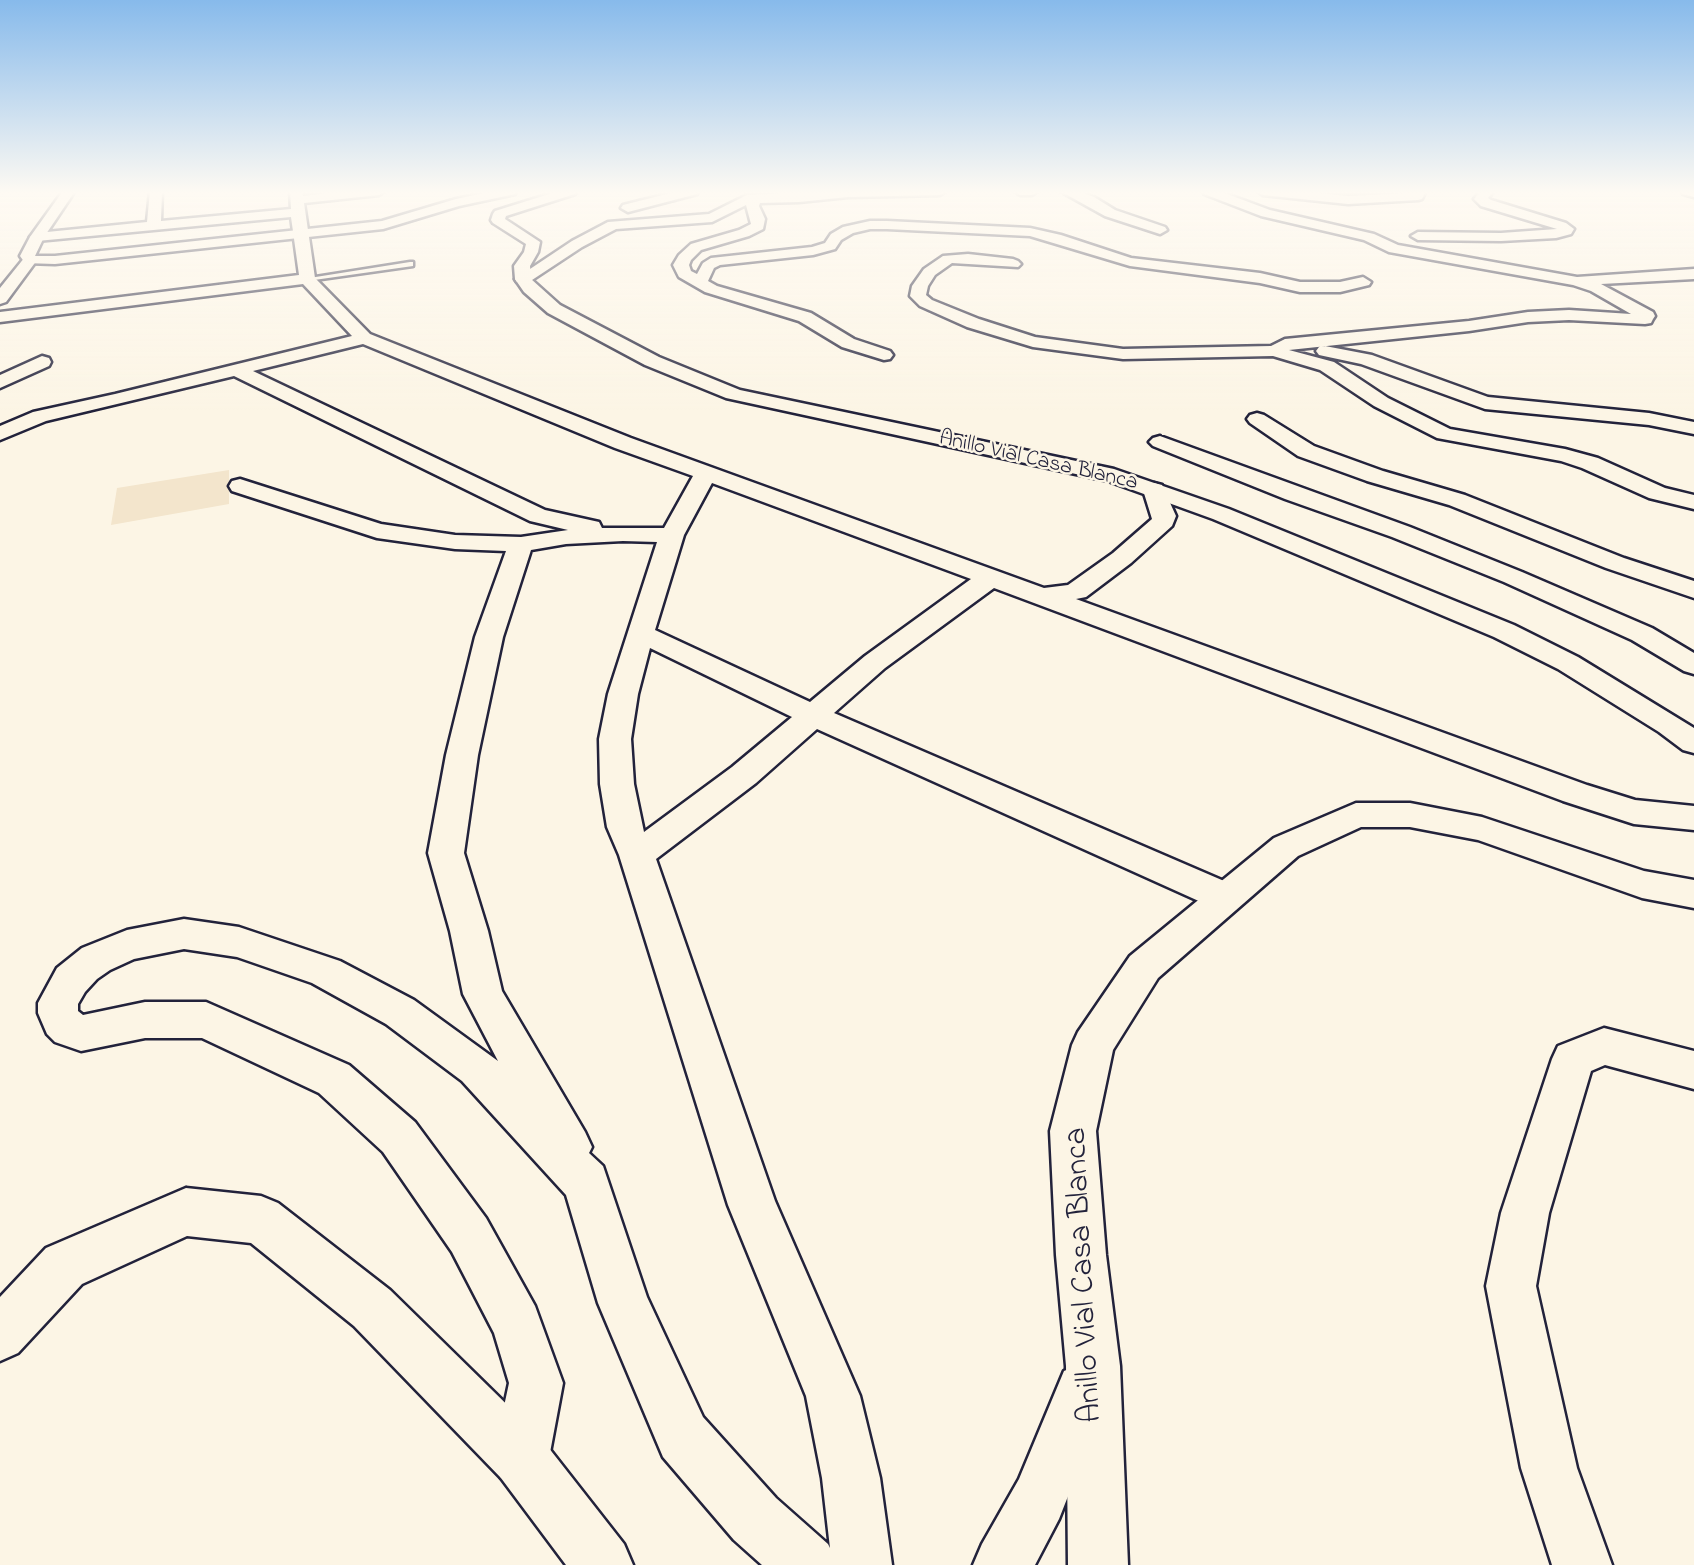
<!DOCTYPE html>
<html>
<head>
<meta charset="utf-8">
<style>
  body { margin:0 }
  canvas { display:block; background:#fcf5e5 }
</style>
</head>
<body>
<canvas width="1694" height="1565"></canvas>
<script>
const g = document.querySelector('canvas').getContext('2d');
g.lineJoin = 'round';
function fill(path, color) {
  g.fillStyle = color;
  g.fill(path, 'evenodd');
}
function shape(rows) {
  const path = new Path2D();
  for (const r of rows) {
    path.moveTo(r[0], r[1]);
    for (let i = 2; i < r.length; i += 2) path.lineTo(r[i], r[i + 1]);
  }
  return path;
}
function trace(path, color, width, dash) {
  g.strokeStyle = color;
  g.lineWidth = width;
  g.lineCap = dash ? 'butt' : 'round';
  g.setLineDash(dash || []);
  g.stroke(path);
}
function drawText(font, color, halo, rows, align = 'center') {
  g.font = font + ' "Indie Flower",sans-serif';
  g.lineWidth = 5;
  g.setLineDash([]);
  g.textBaseline = 'middle';
  g.strokeStyle = halo;
  g.fillStyle = color;
  for (const [text, x, y, turn = 0] of rows) {
    g.save();
    g.translate(x, y);
    g.rotate((+turn || 0) * Math.PI / 180);
    g.textAlign = isNaN(turn) ? turn : align;
    if (halo) g.strokeText(text, 0, 0);
    g.fillText(text, 0, 0);
    g.restore();
  }
}
const built = shape([
  [229,470,229,504,111,525,117,488]
]);
const lane = shape([
  [410,262,413,262,413,266,307,281,303,279,410,262]
]);
const street = shape([
  [150,191,162,191,161,221,291,209,290,191,302,191,303,196,345,191,385,191,379,195,304,203,315,278,370,334,631,438,1044,588,1068,585,1113,553,1152,519,1143,490,1146,485,1154,483,1162,485,1176,516,1172,526,1131,563,1086,597,1076,599,1587,785,1635,800,1694,806,1694,830,1634,824,1563,801,994,588,885,668,834,713,1238,887,1243,897,1238,907,1225,911,1212,907,817,729,756,783,656,859,775,1201,860,1396,880,1478,892,1565,762,1565,734,1540,663,1457,598,1303,566,1195,462,1081,386,1024,312,983,237,957,184,949,134,959,110,970,97,979,85,992,78,1004,78,1011,83,1015,145,1002,206,1002,349,1065,415,1122,486,1218,535,1306,563,1383,549,1458,541,1478,521,1486,501,1478,493,1458,509,1383,494,1333,452,1252,383,1152,319,1093,202,1038,145,1038,81,1051,55,1042,47,1034,38,1013,38,1003,57,968,82,948,127,930,184,919,239,927,340,961,414,1000,498,1061,463,994,450,931,428,853,446,755,475,637,506,551,455,549,377,538,232,491,229,486,232,481,240,479,381,524,455,535,521,537,568,530,530,521,234,376,46,421,0,440,0,426,33,412,115,394,352,336,303,284,0,322,0,312,299,275,291,217,37,241,30,237,37,233,147,222,150,191],
  [363,344,615,448,693,476,664,528,602,528,599,522,545,510,253,371,363,344],
  [712,483,971,579,865,656,810,702,655,630,684,535,712,483],
  [623,541,657,542,608,694,599,739,600,784,607,827,619,855,728,1205,806,1396,822,1478,830,1548,828,1544,776,1498,703,1417,647,1297,603,1166,589,1153,592,1147,585,1132,502,991,488,931,464,853,478,755,503,637,531,550,566,544,623,541],
  [650,648,792,717,732,767,644,832,634,784,631,739,638,694,650,648],
  [679,191,699,191,697,194,628,212,621,208,623,205,679,191],
  [831,191,946,191,940,195,848,197,799,202,760,203,759,206,765,219,763,229,749,236,701,250,691,260,689,265,691,271,697,274,703,263,711,258,812,247,825,243,831,234,843,227,870,221,887,221,1030,228,1061,235,1131,258,1260,273,1300,282,1340,282,1363,277,1371,282,1369,285,1340,292,1300,292,1260,283,1130,266,1030,236,887,229,870,229,853,233,841,240,835,249,813,255,720,265,714,268,708,281,717,286,811,313,854,339,890,351,893,355,890,359,884,360,842,347,799,321,705,292,679,277,673,265,679,255,691,244,739,230,751,224,746,205,712,222,616,229,582,247,529,282,517,282,515,279,572,241,608,222,709,214,747,195,831,191],
  [1014,191,1038,191,1032,195,1020,195,1014,191],
  [1060,191,1077,191,1094,197,1115,210,1165,227,1167,230,1160,234,1105,216,1060,191],
  [1202,191,1219,191,1270,210,1374,234,1398,245,1577,277,1694,269,1694,279,1601,284,1653,312,1655,316,1653,319,1651,323,1645,324,1569,320,1528,322,1469,331,1289,350,1334,362,1388,398,1450,429,1565,449,1598,458,1665,488,1694,495,1694,509,1649,498,1582,468,1561,461,1437,438,1374,406,1320,370,1273,356,1123,359,1033,347,967,327,920,306,910,296,912,286,924,269,943,256,968,254,1013,259,1018,261,1021,264,1018,267,952,263,935,275,928,286,926,295,932,300,979,319,1035,337,1123,349,1271,346,1285,339,1469,321,1528,312,1569,310,1631,314,1591,291,1573,285,1389,252,1364,240,1261,216,1204,194,1202,191],
  [1257,191,1298,191,1348,196,1412,193,1411,191,1424,191,1425,193,1422,199,1418,200,1348,204,1263,195,1257,191],
  [1481,191,1494,191,1488,198,1491,200,1566,223,1574,229,1571,234,1556,238,1501,241,1418,240,1411,236,1418,232,1501,233,1557,229,1481,206,1474,199,1481,191],
  [1681,191,1694,191,1694,197,1683,194,1681,191],
  [30,256,37,260,6,302,0,304,0,288,25,257,30,256],
  [1325,346,1372,355,1488,397,1649,413,1694,422,1694,434,1649,425,1485,409,1361,364,1319,355,1316,351,1319,347,1325,346],
  [42,356,49,358,51,362,49,366,0,388,0,375,42,356],
  [1257,413,1264,415,1314,446,1383,471,1465,495,1624,558,1694,581,1694,598,1606,568,1449,505,1367,481,1298,456,1250,423,1247,419,1250,415,1257,413],
  [1160,436,1410,527,1522,572,1652,628,1694,653,1694,674,1684,671,1632,640,1504,582,1392,537,1285,499,1153,446,1149,442,1153,438,1160,436],
  [1604,1028,1694,1051,1694,1089,1605,1065,1591,1071,1549,1213,1536,1286,1577,1468,1612,1565,1552,1565,1521,1468,1486,1286,1501,1213,1552,1059,1558,1046,1604,1028],
  [1083,1363,1102,1371,1110,1390,1059,1519,1035,1565,973,1565,982,1544,1019,1479,1064,1371,1083,1363]
]);
const secondary = shape([
  [63,191,75,191,44,237,35,256,55,256,382,221,456,199,494,191,517,191,515,194,459,206,383,229,55,264,25,263,20,256,30,237,63,191],
  [559,191,577,191,575,194,506,216,505,219,540,242,538,252,530,266,531,279,560,305,659,357,740,390,1114,469,1229,509,1514,625,1578,657,1694,728,1694,753,1683,750,1659,732,1558,669,1494,637,1213,519,1108,481,726,398,645,365,548,313,524,292,515,279,514,266,524,252,526,244,493,223,491,220,493,214,495,211,559,191],
  [1356,803,1410,803,1482,817,1644,871,1694,880,1694,908,1642,898,1478,840,1410,827,1361,827,1298,856,1158,978,1113,1050,1096,1131,1106,1255,1120,1366,1128,1565,1068,1565,1066,1366,1056,1255,1050,1131,1072,1045,1078,1032,1130,956,1274,838,1356,803],
  [186,1188,261,1196,278,1203,390,1290,541,1438,624,1544,633,1565,566,1565,501,1478,354,1326,251,1243,187,1236,82,1284,18,1353,0,1361,0,1297,46,1248,186,1188]
]);
const farStreetnames = [
  ["Anillo Vial Casa Blanca",1038,462,13]
];
const nearStreetnames = [
  ["Anillo Vial Casa Blanca",1086,1275,-93]
];
fill(built, '#f3e5cc');
trace(lane, '#22223b', 5);
trace(street, '#22223b', 5);
trace(secondary, '#22223b', 5);
fill(lane, '#fcf5e5');
fill(street, '#fcf5e5');
fill(secondary, '#fcf5e5');
const sky = g.createLinearGradient(0, 0, 0, 410);
sky.addColorStop(0, '#87baeb');
sky.addColorStop(0.47, '#fefaf3');
sky.addColorStop(1, '#fefaf300');
g.fillStyle = sky;
g.fillRect(0, 0, 1694, 410);
drawText('22px', '#22223b', '#fcf5e5', farStreetnames);
drawText('32px', '#22223b', '#fcf5e5', nearStreetnames);
</script>
</body>
</html>
